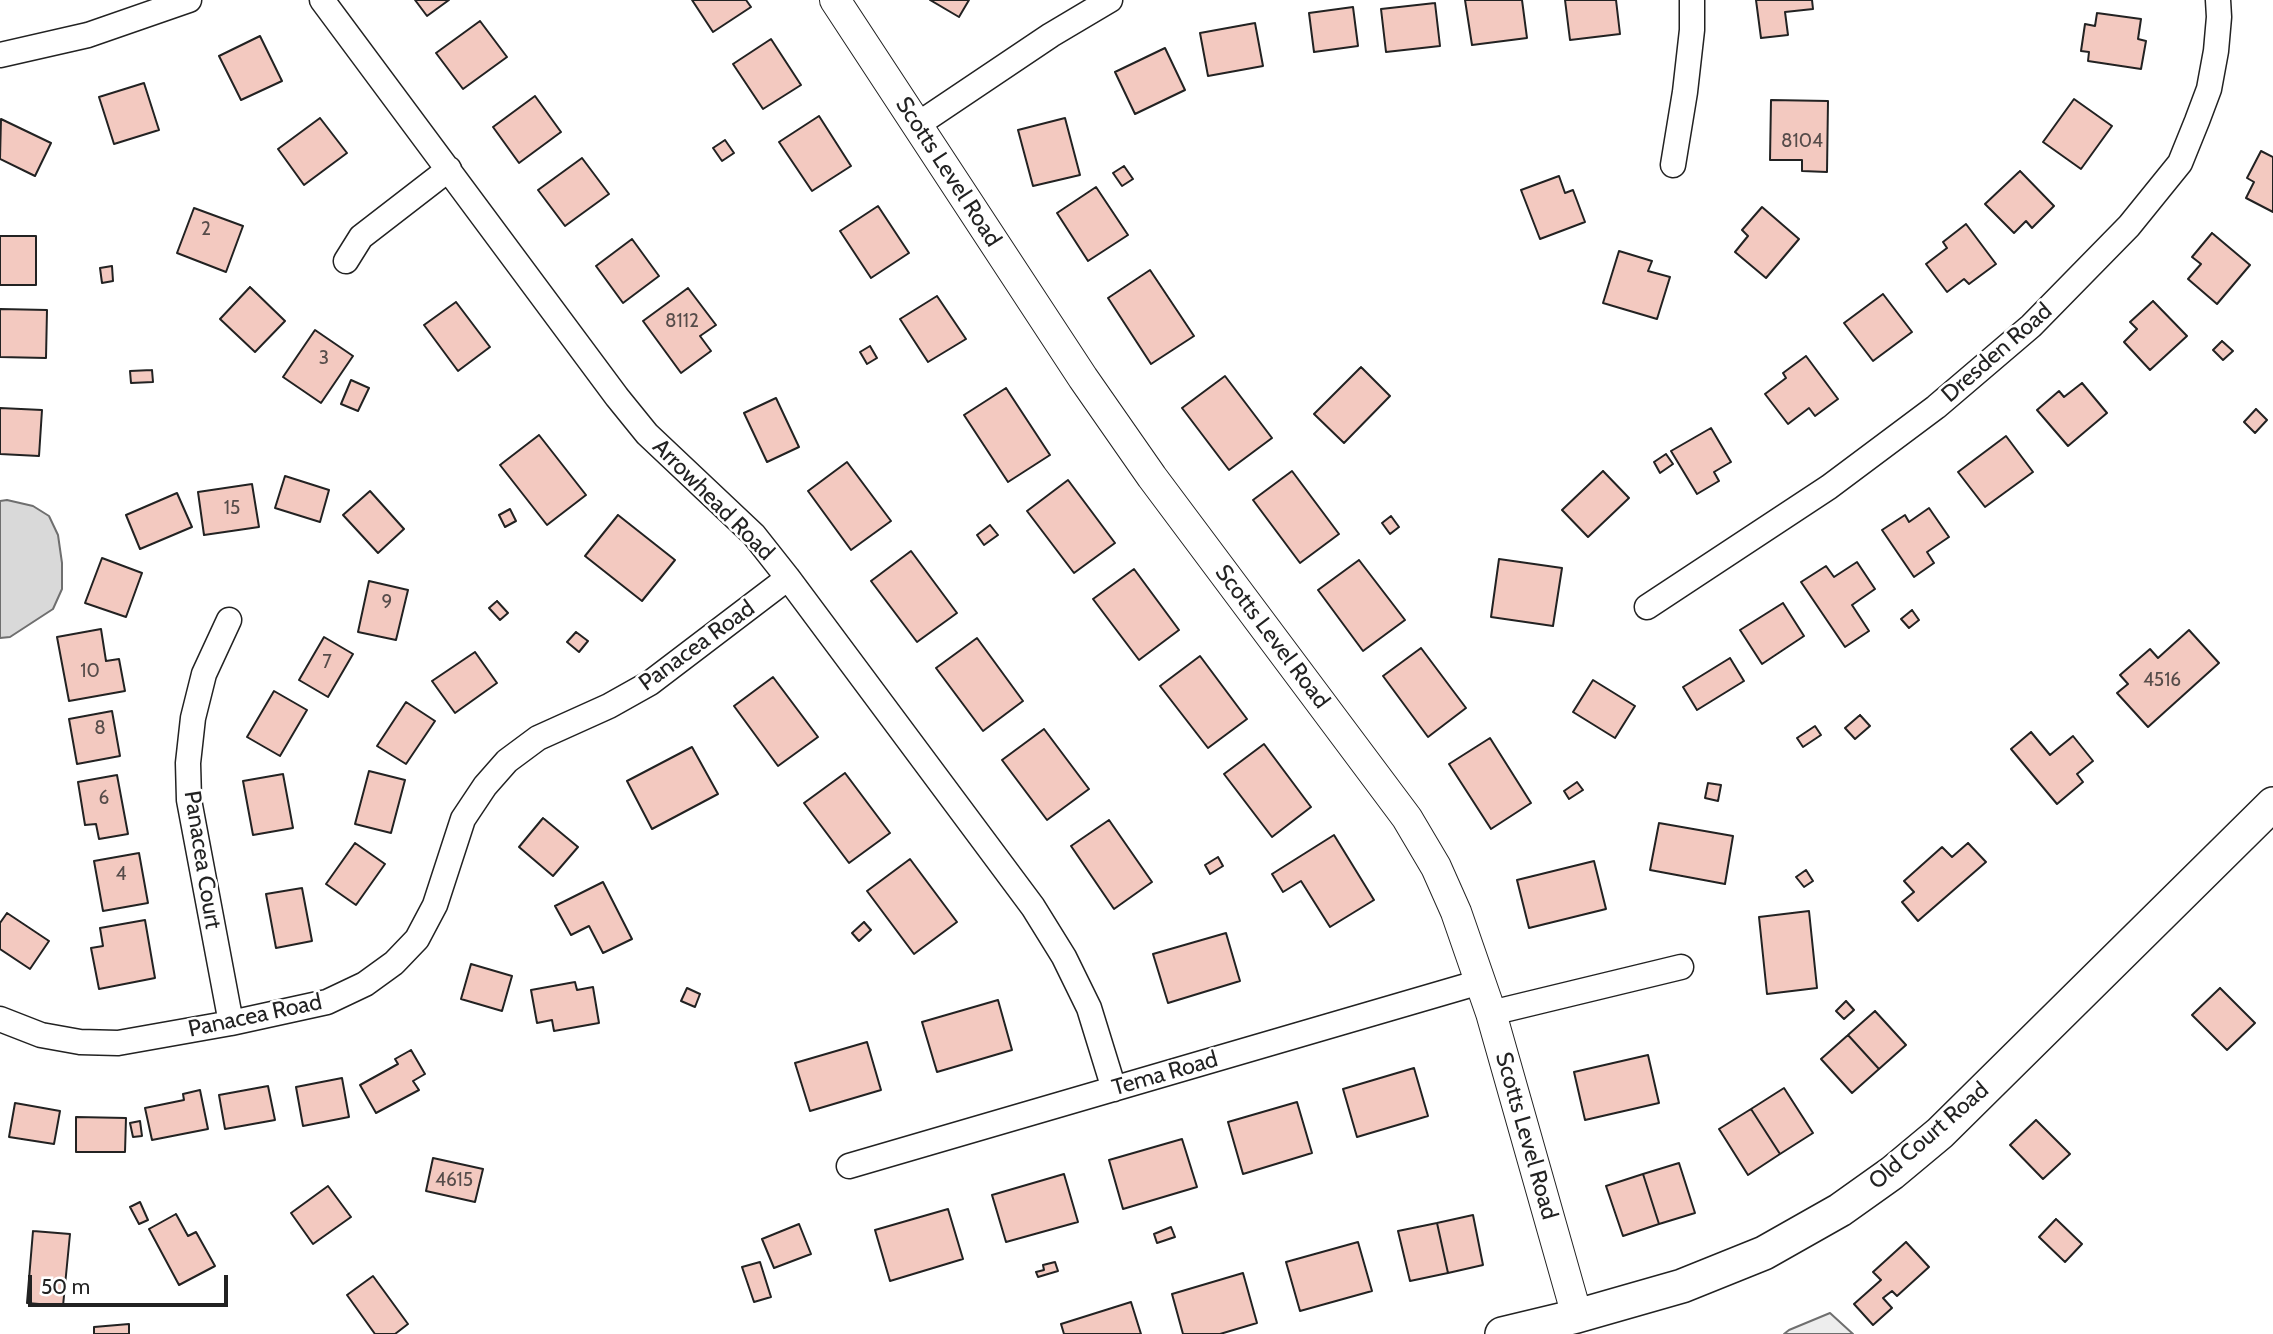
<!DOCTYPE html>
<html>
<head>
<meta charset="utf-8">
<style>
  body { margin:0 }
  #map { position:relative; width:2273px; height:1334px; overflow:hidden; background:#fff; font-family:Cabin,sans-serif }
  canvas { display:block }
  .scale { position:absolute; left:28px; top:1275px; width:200px; height:32px; box-sizing:border-box; border:4px solid #222; border-top:0; padding-left:9px; font-size:21px; line-height:24px; white-space:nowrap; color:#222; -webkit-text-stroke:5px #fff; paint-order:stroke }
</style>
</head>
<body>
<div id="map">
<canvas width="2273" height="1334"></canvas>
<div class="scale">50 m</div>
</div>
<script>
const g = document.querySelector('canvas').getContext('2d');
g.lineJoin = 'round';
function fill(path, color) {
  g.fillStyle = color;
  g.fill(path, 'evenodd');
}
function shape(rows) {
  const path = new Path2D();
  for (const r of rows) {
    path.moveTo(r[0], r[1]);
    for (let i = 2; i < r.length; i += 2) path.lineTo(r[i], r[i + 1]);
  }
  return path;
}
function trace(path, color, width, dash) {
  g.strokeStyle = color;
  g.lineWidth = width;
  g.lineCap = dash ? 'butt' : 'round';
  g.setLineDash(dash || []);
  g.stroke(path);
}
function drawText(font, color, halo, rows, align = 'center') {
  g.font = font + ' Cabin,sans-serif';
  g.lineWidth = 5;
  g.setLineDash([]);
  g.textBaseline = 'middle';
  g.strokeStyle = halo;
  g.fillStyle = color;
  for (const [text, x, y, turn = 0] of rows) {
    g.save();
    g.translate(x, y);
    g.rotate((+turn || 0) * Math.PI / 180);
    g.textAlign = isNaN(turn) ? turn : align;
    if (halo) g.strokeText(text, 0, 0);
    g.fillText(text, 0, 0);
    g.restore();
  }
}
const parking = shape([
  [1830,1313,1853,1334,1784,1334,1789,1330,1830,1313]
]);
const water = shape([
  [7,500,33,506,49,516,58,535,62,563,62,589,53,609,10,637,0,638,0,501,7,500]
]);
const building = shape([
  [415,0,449,0,427,16,415,0],
  [692,0,746,0,751,7,713,32,692,0],
  [930,0,969,0,959,17,930,0],
  [1465,0,1522,0,1527,38,1472,45,1465,0],
  [1565,0,1616,0,1620,34,1570,40,1565,0],
  [1756,0,1812,0,1813,9,1785,12,1788,35,1761,38,1756,0],
  [1435,3,1440,46,1386,52,1381,9,1435,3],
  [1353,7,1358,46,1314,52,1309,13,1353,7],
  [2097,13,2141,19,2138,39,2146,41,2141,69,2088,61,2089,52,2081,51,2085,24,2095,26,2097,13],
  [480,21,507,57,463,89,436,53,480,21],
  [1255,23,1263,66,1208,76,1200,33,1255,23],
  [260,36,282,81,241,100,219,56,260,36],
  [771,39,801,85,763,109,733,64,771,39],
  [1165,48,1185,90,1135,114,1115,72,1165,48],
  [144,83,159,130,114,144,99,97,144,83],
  [535,96,561,132,519,163,493,127,535,96],
  [2074,99,2112,126,2081,169,2043,142,2074,99],
  [1771,100,1828,101,1827,172,1802,171,1802,160,1770,160,1771,100],
  [819,116,851,166,812,191,779,142,819,116],
  [320,118,347,153,304,185,278,149,320,118],
  [1065,118,1080,175,1033,186,1018,130,1065,118],
  [1,119,51,143,35,176,0,159,1,119],
  [725,140,734,153,722,161,713,148,725,140],
  [2261,151,2273,157,2273,212,2246,198,2254,182,2247,178,2261,151],
  [582,158,609,194,565,226,538,190,582,158],
  [1124,166,1133,179,1122,186,1113,173,1124,166],
  [2020,171,2054,206,2032,228,2026,221,2014,233,1985,204,2020,171],
  [1559,176,1565,193,1573,190,1585,222,1540,239,1521,190,1559,176],
  [1096,187,1128,235,1088,261,1057,213,1096,187],
  [878,206,909,253,871,278,840,231,878,206],
  [1762,207,1799,239,1766,278,1735,252,1748,236,1742,230,1762,207],
  [194,208,243,226,226,272,177,253,194,208],
  [1966,224,1996,264,1969,284,1964,279,1947,292,1926,264,1947,248,1943,242,1966,224],
  [2212,233,2250,265,2217,304,2188,279,2201,264,2192,257,2212,233],
  [0,236,36,236,36,285,0,285,0,236],
  [632,239,659,276,623,303,596,266,632,239],
  [1619,251,1652,261,1648,271,1670,277,1657,319,1603,303,1619,251],
  [112,266,113,281,102,283,100,268,112,266],
  [1150,270,1194,336,1151,364,1108,298,1150,270],
  [250,287,285,321,255,352,220,319,250,287],
  [688,288,716,325,700,336,711,351,681,373,643,321,688,288],
  [1883,294,1912,332,1873,361,1844,323,1883,294],
  [937,296,966,339,928,362,900,319,937,296],
  [2153,301,2187,336,2150,370,2124,342,2137,329,2130,322,2153,301],
  [456,302,490,347,458,371,424,325,456,302],
  [0,309,47,310,46,358,0,357,0,309],
  [315,330,353,356,321,403,283,377,315,330],
  [2222,341,2233,351,2223,360,2213,350,2222,341],
  [870,346,877,358,867,364,860,352,870,346],
  [1806,356,1838,399,1815,416,1809,408,1788,424,1765,394,1786,378,1783,373,1806,356],
  [1361,367,1390,396,1344,443,1314,414,1361,367],
  [152,370,153,382,131,383,130,371,152,370],
  [1225,376,1272,438,1229,470,1182,408,1225,376],
  [351,380,369,388,358,411,341,404,351,380],
  [2082,383,2107,413,2068,446,2037,410,2059,391,2064,397,2082,383],
  [1006,388,1050,455,1008,482,964,415,1006,388],
  [776,398,799,447,767,462,744,413,776,398],
  [0,408,42,410,39,456,0,454,0,408],
  [2256,409,2267,420,2255,433,2244,422,2256,409],
  [1711,428,1731,462,1714,472,1719,481,1697,494,1671,451,1711,428],
  [539,435,586,495,547,525,500,465,539,435],
  [2006,436,2033,472,1985,507,1958,472,2006,436],
  [1666,454,1673,464,1660,473,1654,462,1666,454],
  [847,462,891,521,851,550,808,491,847,462],
  [1292,471,1339,534,1300,563,1253,500,1292,471],
  [1603,471,1629,498,1588,537,1562,510,1603,471],
  [285,476,329,490,320,522,275,508,285,476],
  [1068,480,1115,543,1074,573,1027,511,1068,480],
  [252,484,259,527,204,535,198,492,252,484],
  [370,491,404,529,378,553,343,515,370,491],
  [177,493,192,527,140,549,126,515,177,493],
  [1929,508,1949,537,1927,552,1934,563,1914,577,1882,530,1905,515,1909,522,1929,508],
  [510,509,516,521,505,527,499,515,510,509],
  [618,515,675,560,642,601,585,556,618,515],
  [1391,516,1399,527,1390,534,1382,523,1391,516],
  [990,525,998,535,984,545,977,535,990,525],
  [911,551,957,613,917,642,871,581,911,551],
  [102,558,142,573,126,617,85,603,102,558],
  [1499,559,1562,568,1553,626,1491,617,1499,559],
  [1359,560,1405,620,1363,651,1318,590,1359,560],
  [1857,562,1875,589,1852,605,1869,631,1845,647,1801,582,1826,566,1834,577,1857,562],
  [1134,569,1179,630,1139,660,1093,599,1134,569],
  [369,581,408,590,396,640,358,632,369,581],
  [497,601,508,613,500,620,489,608,497,601],
  [1783,603,1804,636,1762,664,1740,630,1783,603],
  [1912,610,1919,620,1909,628,1901,619,1912,610],
  [101,629,106,661,119,659,125,691,69,701,57,637,101,629],
  [2189,630,2219,663,2148,727,2117,693,2128,684,2120,675,2150,649,2158,658,2189,630],
  [576,632,588,641,579,652,567,642,576,632],
  [324,637,353,654,328,697,299,680,324,637],
  [977,638,1023,701,983,731,936,668,977,638],
  [1421,648,1466,708,1428,737,1383,676,1421,648],
  [475,652,497,683,455,713,432,681,475,652],
  [1200,656,1247,719,1208,748,1160,686,1200,656],
  [1730,658,1744,681,1697,710,1683,687,1730,658],
  [773,677,818,737,778,766,734,706,773,677],
  [1593,680,1635,706,1615,738,1573,712,1593,680],
  [274,691,307,710,280,756,247,737,274,691],
  [406,702,435,721,406,764,377,746,406,702],
  [112,711,120,756,77,764,69,719,112,711],
  [1860,715,1870,726,1855,739,1845,728,1860,715],
  [1815,726,1821,735,1803,747,1797,738,1815,726],
  [1044,729,1089,789,1047,820,1002,760,1044,729],
  [2031,732,2050,755,2073,736,2093,761,2077,774,2083,782,2057,804,2011,749,2031,732],
  [1490,738,1531,803,1491,829,1449,764,1490,738],
  [1264,744,1311,807,1272,837,1224,774,1264,744],
  [692,747,718,794,652,829,627,781,692,747],
  [369,771,405,780,391,833,355,824,369,771],
  [845,773,890,833,849,863,804,803,845,773],
  [283,774,293,828,253,835,243,781,283,774],
  [117,775,128,834,99,839,96,824,85,825,78,782,117,775],
  [1577,782,1583,790,1569,799,1564,791,1577,782],
  [1708,783,1721,785,1718,801,1705,798,1708,783],
  [543,818,578,847,553,876,519,847,543,818],
  [1109,820,1152,882,1114,909,1071,846,1109,820],
  [1659,823,1733,836,1725,884,1650,870,1659,823],
  [1334,835,1374,900,1330,927,1301,881,1283,892,1272,874,1334,835],
  [355,843,385,864,356,905,326,884,355,843],
  [1968,843,1986,862,1918,921,1902,902,1914,892,1904,881,1942,847,1952,857,1968,843],
  [139,853,148,903,103,911,94,861,139,853],
  [1218,857,1223,866,1210,874,1205,865,1218,857],
  [910,859,957,922,914,954,867,891,910,859],
  [1594,861,1606,909,1529,928,1517,880,1594,861],
  [1806,870,1813,881,1804,887,1796,877,1806,870],
  [603,882,632,939,603,953,589,926,571,935,555,906,603,882],
  [302,888,312,941,276,948,266,894,302,888],
  [1809,911,1817,988,1767,994,1759,917,1809,911],
  [7,913,49,941,30,969,0,949,0,923,7,913],
  [145,920,155,978,99,989,91,948,103,946,100,928,145,920],
  [864,922,871,930,859,941,852,933,864,922],
  [1226,933,1240,981,1168,1003,1153,954,1226,933],
  [471,964,512,976,502,1011,461,999,471,964],
  [575,982,577,990,593,987,599,1023,554,1031,552,1020,537,1023,531,990,575,982],
  [687,988,700,994,695,1007,681,1001,687,988],
  [2220,988,2255,1023,2227,1050,2192,1015,2220,988],
  [998,1000,1012,1050,937,1072,922,1022,998,1000],
  [1846,1001,1854,1010,1844,1019,1836,1011,1846,1001],
  [1875,1011,1906,1045,1879,1069,1848,1035,1875,1011],
  [1848,1035,1879,1069,1852,1093,1821,1059,1848,1035],
  [867,1042,881,1090,810,1111,795,1063,867,1042],
  [411,1050,425,1074,413,1081,419,1090,376,1113,360,1085,398,1064,395,1059,411,1050],
  [1648,1055,1659,1103,1585,1120,1574,1072,1648,1055],
  [1414,1068,1428,1116,1357,1137,1343,1089,1414,1068],
  [342,1078,349,1117,303,1126,296,1087,342,1078],
  [268,1086,275,1120,225,1129,219,1095,268,1086],
  [1784,1088,1813,1133,1780,1154,1751,1109,1784,1088],
  [200,1090,208,1129,152,1140,145,1108,184,1100,183,1094,200,1090],
  [1297,1102,1312,1153,1243,1174,1228,1122,1297,1102],
  [15,1103,60,1111,54,1144,9,1137,15,1103],
  [1751,1109,1780,1154,1748,1175,1719,1129,1751,1109],
  [76,1117,126,1118,125,1152,76,1152,76,1117],
  [2036,1120,2070,1154,2043,1179,2010,1145,2036,1120],
  [140,1121,142,1136,133,1137,130,1123,140,1121],
  [1182,1139,1197,1187,1123,1209,1109,1160,1182,1139],
  [433,1158,483,1169,475,1202,426,1191,433,1158],
  [1679,1163,1695,1213,1659,1224,1643,1174,1679,1163],
  [1064,1174,1078,1222,1006,1242,992,1195,1064,1174],
  [1643,1174,1659,1224,1623,1236,1606,1186,1643,1174],
  [328,1186,351,1217,313,1244,291,1213,328,1186],
  [140,1202,148,1220,139,1224,130,1207,140,1202],
  [948,1209,963,1259,890,1281,875,1230,948,1209],
  [176,1214,188,1236,196,1232,215,1266,179,1285,149,1229,176,1214],
  [1473,1215,1483,1265,1448,1273,1437,1223,1473,1215],
  [2056,1219,2082,1244,2065,1262,2039,1237,2056,1219],
  [1437,1223,1448,1273,1410,1281,1398,1231,1437,1223],
  [799,1224,811,1254,774,1268,762,1239,799,1224],
  [1171,1227,1175,1237,1157,1243,1154,1234,1171,1227],
  [33,1231,70,1234,63,1306,27,1303,33,1231],
  [1358,1242,1372,1291,1300,1311,1286,1262,1358,1242],
  [1906,1242,1929,1267,1897,1296,1892,1291,1883,1298,1892,1308,1873,1325,1854,1304,1881,1280,1873,1272,1906,1242],
  [760,1262,771,1297,754,1302,742,1267,760,1262],
  [1055,1262,1058,1271,1038,1277,1036,1272,1044,1270,1043,1265,1055,1262],
  [1243,1273,1257,1323,1220,1334,1183,1334,1172,1294,1243,1273],
  [373,1276,408,1324,395,1334,375,1334,347,1295,373,1276],
  [1131,1302,1141,1334,1064,1334,1061,1324,1131,1302],
  [129,1324,129,1334,94,1334,94,1327,129,1324]
]);
const minor = shape([
  [322,0,617,397,647,434,754,535,788,578,1033,907,1064,957,1089,1008,1114,1089],
  [0,55,88,35,189,0],
  [917,125,1051,35,1110,0],
  [1673,165,1685,92,1692,30,1692,0],
  [346,261,361,237,449,169],
  [1647,607,1829,487,1936,407,2031,326,2129,226,2180,163,2197,121,2209,89,2216,51,2219,17,2218,0],
  [229,620,204,674,193,718,188,763,189,800,231,1023],
  [1491,1013,1681,967],
  [0,1019,41,1035,80,1042,118,1043,231,1023,327,1002,365,984,394,963,417,939,435,905,463,819,485,786,507,761,538,738,609,706,650,683,788,578],
  [849,1166,1480,982]
]);
const tertiary = shape([
  [835,0,1083,378,1152,477,1407,818,1436,867,1456,912,1491,1013,1577,1316]
]);
const secondary = shape([
  [1502,1334,1577,1316,1682,1286,1764,1253,1840,1210,1892,1173,1940,1133,2273,804]
]);
const numberNames = [
  ["8104",1802,141],
  ["2",206,229],
  ["8112",682,321],
  ["3",324,358],
  ["15",232,508],
  ["9",387,602],
  ["7",327,662],
  ["10",90,671],
  ["4516",2162,680],
  ["8",100,728],
  ["6",104,798],
  ["4",121,874],
  ["4615",454,1180]
];
const streetNames = [
  ["Scotts Level Road",948,172,57],
  ["Dresden Road",1997,353,-41],
  ["Arrowhead Road",713,500,45],
  ["Scotts Level Road",1272,637,53],
  ["Panacea Road",697,646,-36],
  ["Panacea Court",202,860,81],
  ["Panacea Road",255,1016,-12],
  ["Tema Road",1165,1074,-16],
  ["Scotts Level Road",1526,1136,74],
  ["Old Court Road",1929,1136,-41]
];
fill(parking, '#ededed');
trace(parking, '#6f6f6f', 2);
fill(water, '#d9d9d9');
trace(water, '#6f6f6f', 2);
fill(building, '#f3c9c0');
trace(building, '#222', 2);
trace(minor, '#222', 27);
trace(tertiary, '#222', 32);
trace(secondary, '#222', 36);
trace(minor, '#fff', 24);
trace(tertiary, '#fff', 30);
trace(secondary, '#fff', 33);
drawText('19px', '#564c4a', null, numberNames);
drawText('23px', '#222', '#fff', streetNames);
</script>
</body>
</html>
